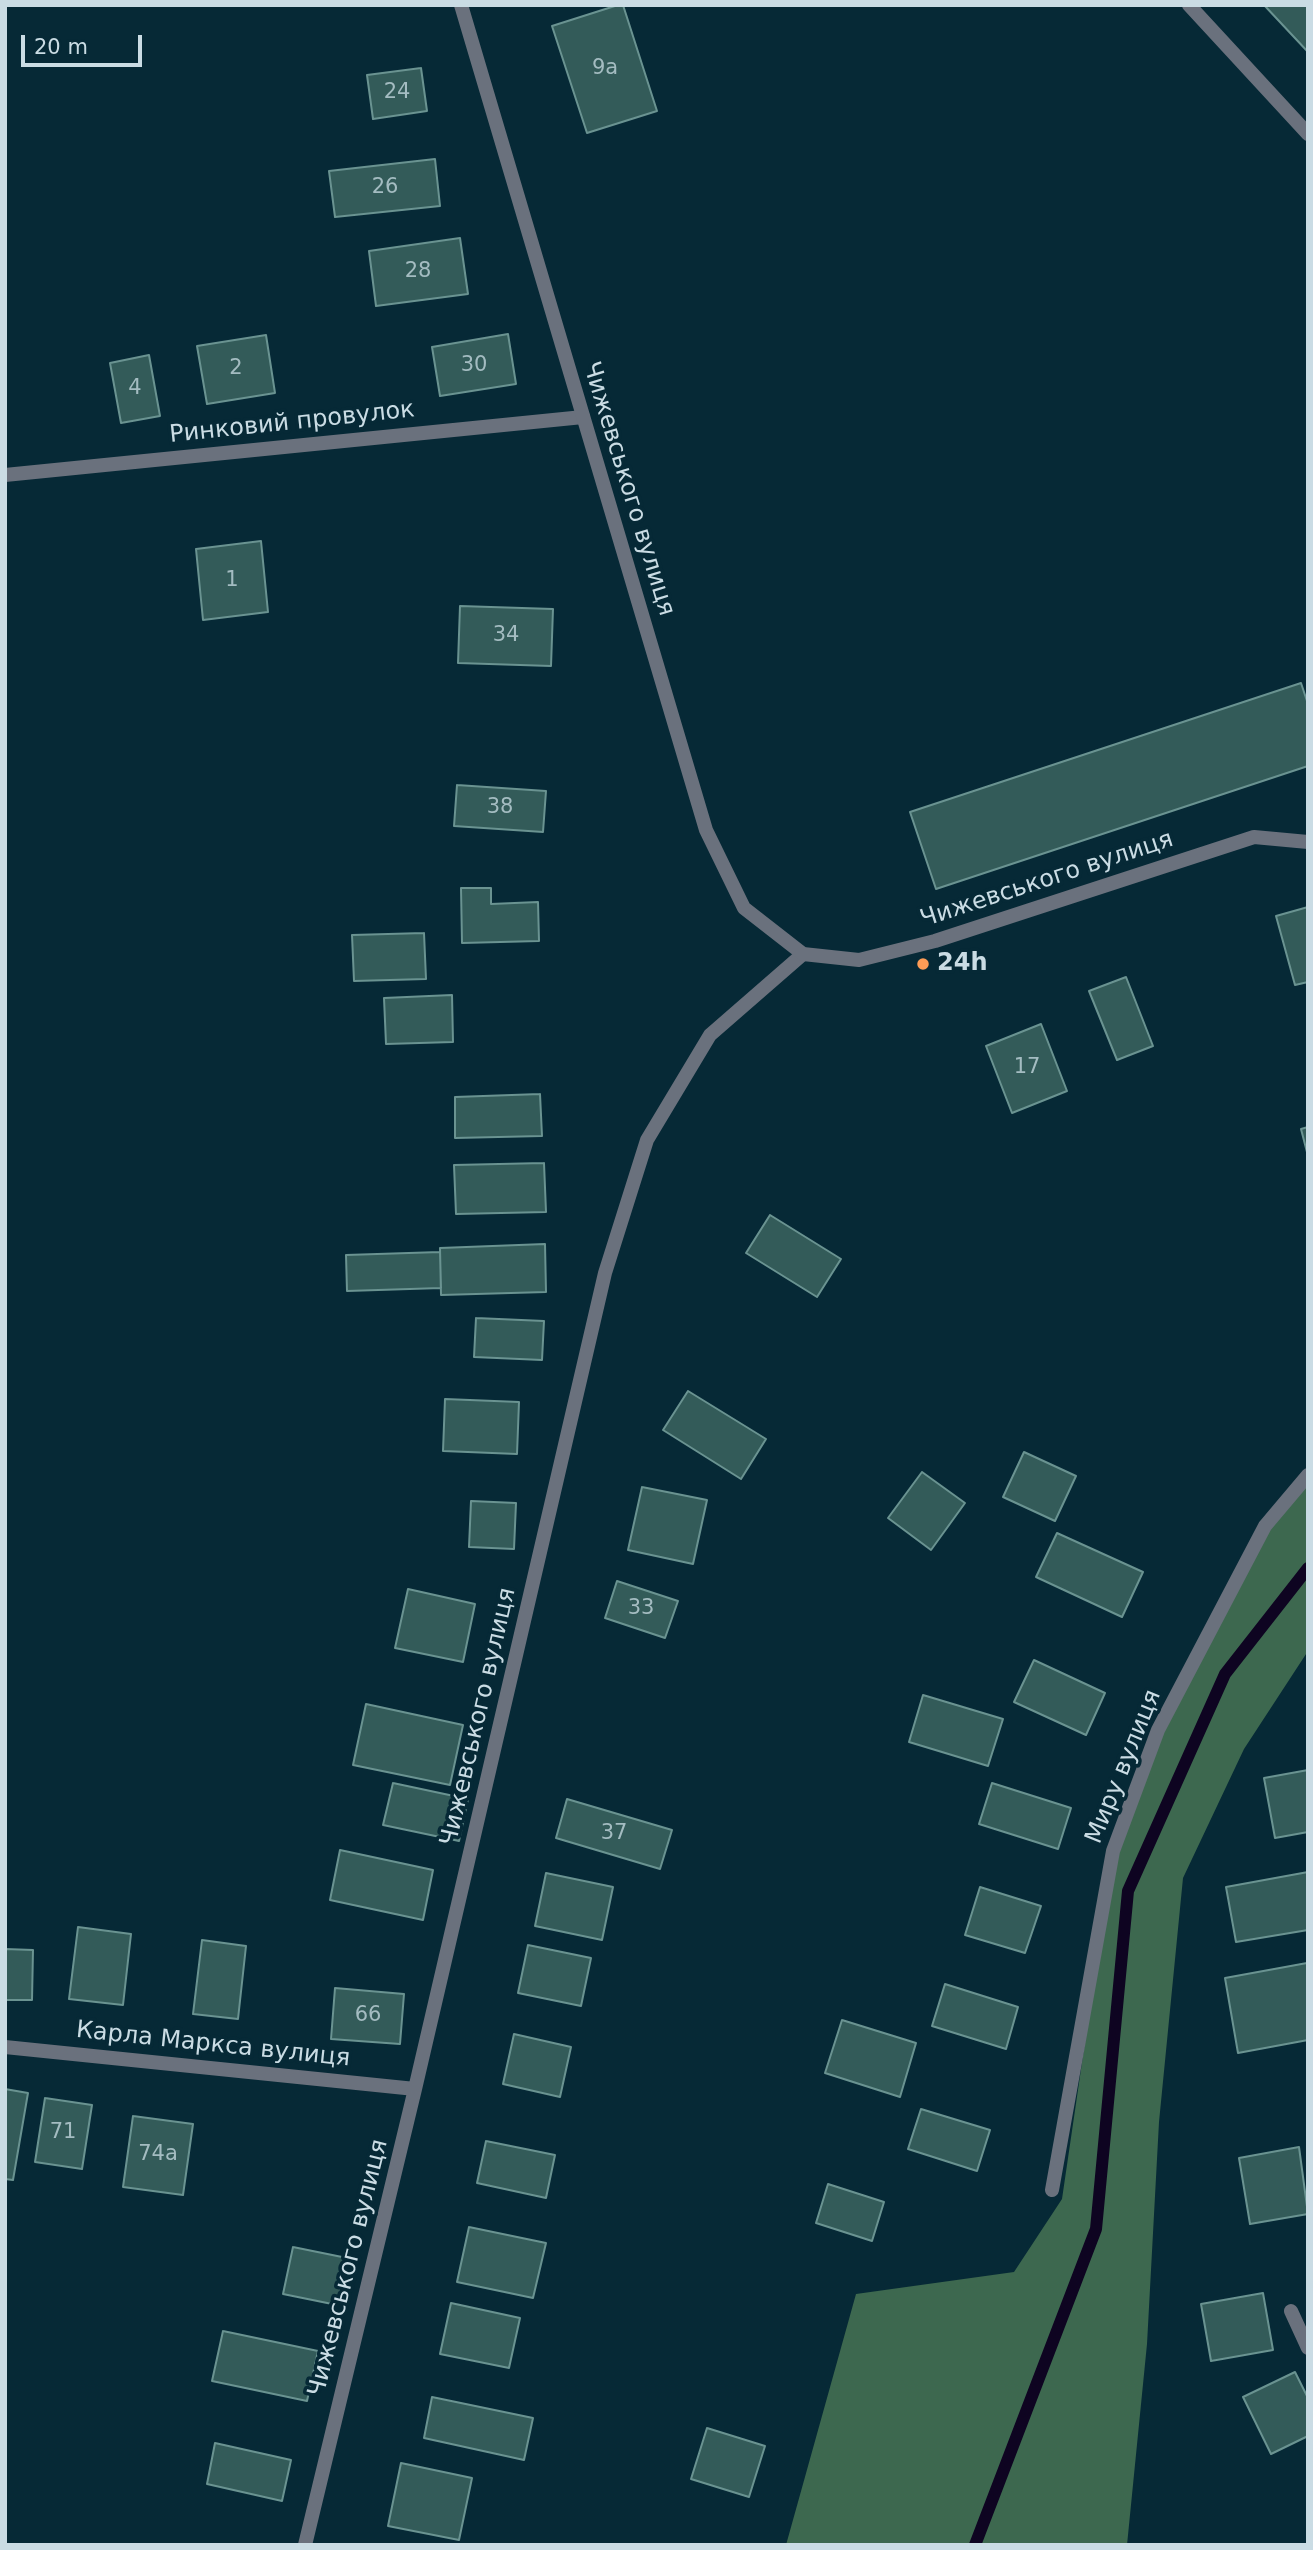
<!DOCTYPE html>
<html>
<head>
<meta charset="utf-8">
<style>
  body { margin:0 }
  #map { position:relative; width:1313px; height:2550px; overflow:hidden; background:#062936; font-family:"DejaVu Sans",sans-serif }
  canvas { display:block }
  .frame { position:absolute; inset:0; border:7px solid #cadce4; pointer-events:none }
  .scale { position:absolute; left:21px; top:35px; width:121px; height:32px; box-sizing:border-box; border:4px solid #cadce4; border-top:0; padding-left:9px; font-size:21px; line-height:24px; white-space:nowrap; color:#cadce4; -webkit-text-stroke:5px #062936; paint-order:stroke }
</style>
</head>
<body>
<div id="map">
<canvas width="1313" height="2550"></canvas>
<div class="frame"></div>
<div class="scale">20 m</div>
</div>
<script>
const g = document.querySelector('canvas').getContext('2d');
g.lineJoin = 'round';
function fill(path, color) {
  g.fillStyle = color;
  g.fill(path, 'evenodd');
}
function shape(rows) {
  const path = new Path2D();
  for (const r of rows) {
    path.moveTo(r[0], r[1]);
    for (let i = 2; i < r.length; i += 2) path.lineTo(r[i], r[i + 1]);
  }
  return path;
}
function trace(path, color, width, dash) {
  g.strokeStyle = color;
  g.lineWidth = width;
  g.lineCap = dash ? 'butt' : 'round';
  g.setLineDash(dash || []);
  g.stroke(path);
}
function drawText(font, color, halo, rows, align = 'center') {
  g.font = font + ' "DejaVu Sans",sans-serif';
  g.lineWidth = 7;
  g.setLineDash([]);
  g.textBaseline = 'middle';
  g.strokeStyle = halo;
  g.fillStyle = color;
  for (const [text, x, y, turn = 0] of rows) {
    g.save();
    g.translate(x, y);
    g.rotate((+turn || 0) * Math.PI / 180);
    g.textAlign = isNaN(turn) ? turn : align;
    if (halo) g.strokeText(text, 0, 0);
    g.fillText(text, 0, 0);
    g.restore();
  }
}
const forest = shape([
  [1308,1475,1308,1651,1244,1749,1183,1878,1159,2122,1147,2344,1127,2545,786,2545,856,2294,1014,2272,1062,2199,1113,1851,1158,1730,1265,1526]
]);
const stream = shape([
  [975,2545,1096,2229,1128,1891,1225,1674,1308,1568]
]);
const building = shape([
  [618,5,623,5,657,111,587,133,552,26,618,5],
  [1264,5,1308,5,1308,52,1264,5],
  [421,68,427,111,373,119,367,75,421,68],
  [435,159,440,206,335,217,329,171,435,159],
  [460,238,468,294,376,306,369,251,460,238],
  [508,334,516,384,440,396,432,347,508,334],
  [266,335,275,393,207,404,197,346,266,335],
  [149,355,160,416,121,423,110,363,149,355],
  [261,541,268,612,203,620,196,549,261,541],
  [460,606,553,609,551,666,458,663,460,606],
  [1301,683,1308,704,1308,766,936,889,910,812,1301,683],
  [457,785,546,791,543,832,454,826,457,785],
  [461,888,491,888,491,904,538,902,539,941,462,943,461,888],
  [1308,907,1308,982,1295,985,1276,916,1308,907],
  [424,933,426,979,354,981,352,935,424,933],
  [1126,977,1153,1046,1117,1060,1089,991,1126,977],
  [452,995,453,1042,386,1044,384,998,452,995],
  [1041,1024,1067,1091,1012,1113,986,1046,1041,1024],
  [540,1094,542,1136,455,1138,455,1097,540,1094],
  [1308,1127,1308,1156,1301,1129,1308,1127],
  [544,1163,546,1212,456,1214,454,1165,544,1163],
  [770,1215,841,1259,817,1297,746,1253,770,1215],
  [545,1244,546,1292,441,1295,440,1248,545,1244],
  [440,1252,441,1288,347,1291,346,1255,440,1252],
  [476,1318,544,1321,542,1360,474,1357,476,1318],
  [688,1391,766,1439,741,1479,663,1430,688,1391],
  [445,1399,519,1402,517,1454,443,1451,445,1399],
  [1024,1452,1076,1476,1055,1521,1003,1497,1024,1452],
  [922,1472,965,1503,931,1550,888,1518,922,1472],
  [642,1487,707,1500,693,1564,628,1550,642,1487],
  [471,1501,516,1503,514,1549,469,1547,471,1501],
  [1057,1533,1143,1572,1122,1617,1036,1577,1057,1533],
  [617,1581,678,1601,665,1638,605,1618,617,1581],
  [408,1589,475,1604,463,1662,395,1648,408,1589],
  [1034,1660,1105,1693,1086,1735,1014,1702,1034,1660],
  [923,1695,1003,1719,988,1766,909,1742,923,1695],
  [366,1704,463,1725,450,1785,353,1765,366,1704],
  [1308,1770,1308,1832,1275,1838,1264,1778,1308,1770],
  [393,1783,468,1799,459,1841,383,1825,393,1783],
  [992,1783,1071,1808,1058,1849,979,1824,992,1783],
  [567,1799,672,1830,660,1869,556,1838,567,1799],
  [340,1850,433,1870,423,1920,330,1900,340,1850],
  [1308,1872,1308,1930,1236,1942,1226,1887,1308,1872],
  [546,1873,613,1887,602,1940,535,1926,546,1873],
  [980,1887,1041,1906,1025,1953,965,1935,980,1887],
  [78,1927,131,1934,123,2005,69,1999,78,1927],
  [202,1940,246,1946,238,2019,193,2014,202,1940],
  [528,1945,591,1958,581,2006,518,1993,528,1945],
  [5,1949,33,1950,32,2000,5,2000,5,1949],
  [1307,1963,1308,2040,1238,2053,1225,1978,1307,1963],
  [945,1984,1018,2007,1006,2049,932,2026,945,1984],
  [335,1988,404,1994,400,2044,331,2039,335,1988],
  [842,2020,916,2043,900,2097,825,2073,842,2020],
  [514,2034,571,2047,560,2097,503,2084,514,2034],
  [5,2089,28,2093,13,2180,5,2179,5,2089],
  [45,2098,92,2105,82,2169,35,2162,45,2098],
  [921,2109,990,2130,977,2171,908,2149,921,2109],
  [133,2116,193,2124,183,2195,123,2187,133,2116],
  [486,2141,555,2155,546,2198,477,2183,486,2141],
  [1299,2147,1308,2214,1250,2224,1239,2158,1299,2147],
  [828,2184,884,2202,872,2241,816,2223,828,2184],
  [469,2227,546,2243,533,2298,457,2282,469,2227],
  [293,2247,347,2258,337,2305,283,2294,293,2247],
  [1263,2293,1273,2350,1211,2361,1201,2304,1263,2293],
  [451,2303,520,2318,509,2368,440,2354,451,2303],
  [223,2331,318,2351,307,2401,212,2381,223,2331],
  [1295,2372,1308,2398,1308,2436,1271,2454,1243,2397,1295,2372],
  [432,2397,533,2418,524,2460,424,2438,432,2397],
  [707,2428,765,2446,749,2497,691,2479,707,2428],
  [215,2443,291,2460,282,2501,207,2484,215,2443],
  [401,2463,472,2478,459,2540,388,2526,401,2463]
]);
const service = shape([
  [1189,5,1308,134]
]);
const minor = shape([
  [5,475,583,417],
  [5,2047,415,2089],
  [1052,2190,1113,1851,1158,1730,1265,1526,1308,1475],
  [1291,2311,1308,2348],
  [305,2545,415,2089,605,1273,647,1140,710,1035,803,954]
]);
const tertiary = shape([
  [461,5,706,830,744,908,803,954,859,960,935,941,1254,837,1308,842]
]);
const markers = [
  [923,964,7,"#fd9c56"]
];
const numberNames = [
  ["9а",605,69],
  ["24",397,93],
  ["26",385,188],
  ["28",418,272],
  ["30",474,366],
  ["2",236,369],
  ["4",135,389],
  ["1",232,581],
  ["34",506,636],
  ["38",500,808],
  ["17",1027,1068],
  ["33",641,1609],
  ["37",614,1834],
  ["66",368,2016],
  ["71",63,2133],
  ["74а",158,2155]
];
const streetNames = [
  ["Ринковий провулок",292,423,-6],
  ["Чижевського вулиця",628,489,73],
  ["Чижевського вулиця",1047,880,-18],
  ["Чижевського вулиця",479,1717,-77],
  ["Миру вулиця",1124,1767,-68],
  ["Карла Маркса вулиця",213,2045,6],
  ["Чижевського вулиця",349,2268,-76]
];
const poiNames = [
  ["24h",937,964]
];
fill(forest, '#3d684f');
trace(stream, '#0e0421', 12);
fill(building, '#335b59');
trace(building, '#6a9391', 2);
trace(service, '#6a717d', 14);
trace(minor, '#6a717d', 14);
trace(tertiary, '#6a717d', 14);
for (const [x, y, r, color] of markers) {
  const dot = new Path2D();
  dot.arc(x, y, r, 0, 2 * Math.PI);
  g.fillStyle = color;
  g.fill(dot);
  trace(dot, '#062936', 2.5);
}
drawText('21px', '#a4bcc1', null, numberNames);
drawText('24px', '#cadce4', '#062936', streetNames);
drawText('bold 24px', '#cadce4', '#062936', poiNames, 'left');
</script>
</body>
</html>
